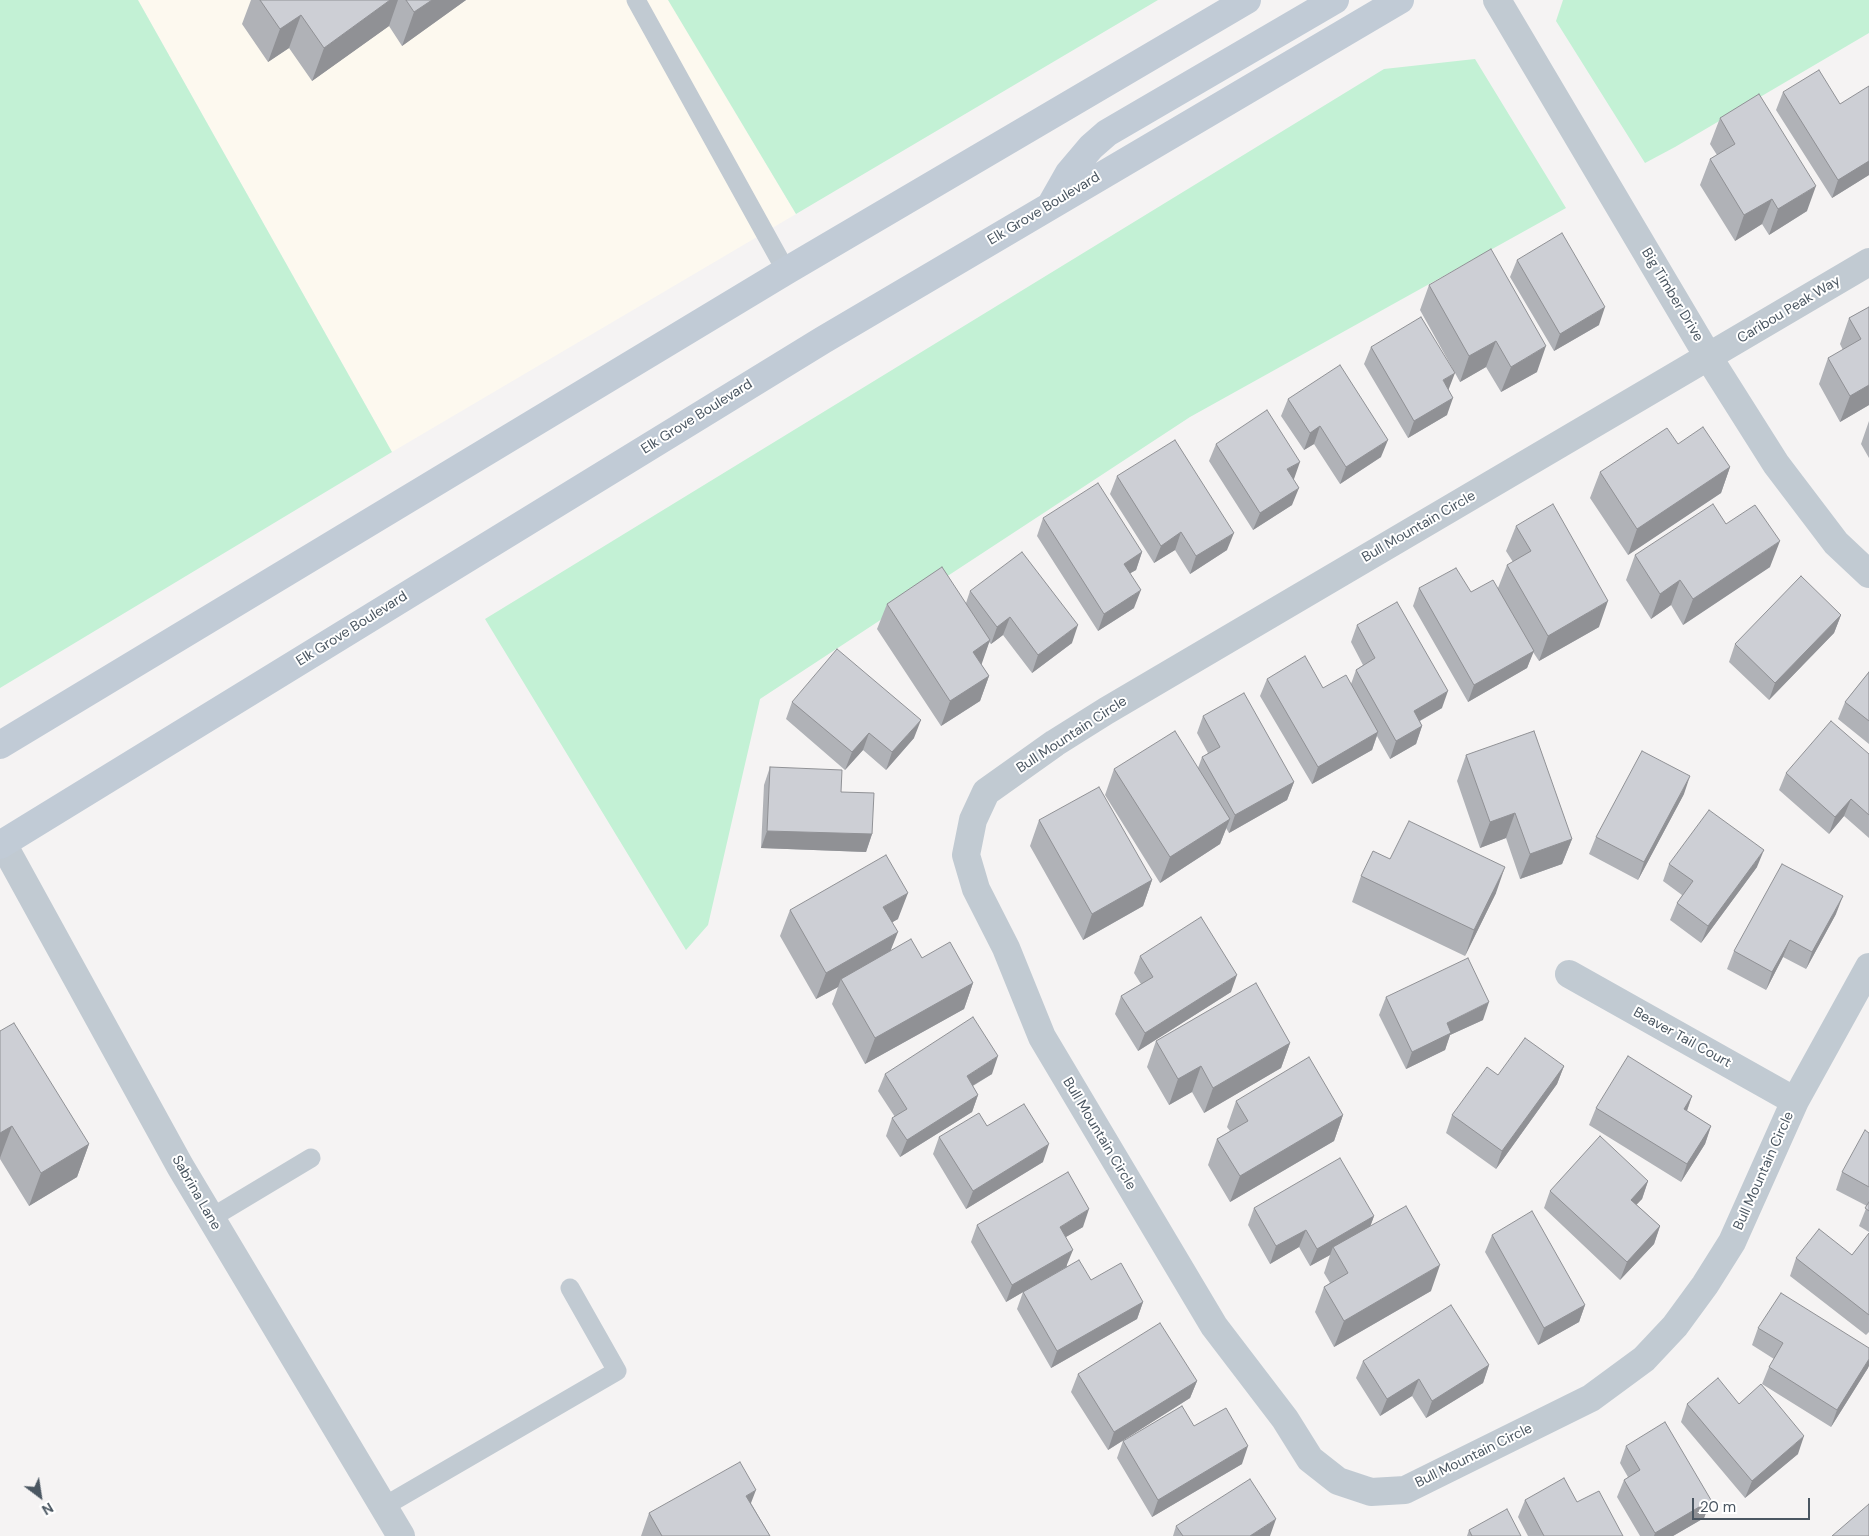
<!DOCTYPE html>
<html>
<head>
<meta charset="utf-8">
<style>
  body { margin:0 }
  #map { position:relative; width:1869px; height:1536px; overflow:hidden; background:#f5f3f3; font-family:"DM Sans",sans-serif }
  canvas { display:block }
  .north { position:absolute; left:15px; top:1471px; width:50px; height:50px; -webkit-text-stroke:4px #fff; paint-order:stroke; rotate:149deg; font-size:14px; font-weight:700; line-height:20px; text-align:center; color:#4a5661 }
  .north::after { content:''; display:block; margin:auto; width:18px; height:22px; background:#4a5661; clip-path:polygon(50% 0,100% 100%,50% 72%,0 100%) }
  .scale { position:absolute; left:1692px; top:1498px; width:118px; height:22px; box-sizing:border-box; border:2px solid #4a5661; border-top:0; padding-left:6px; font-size:15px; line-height:18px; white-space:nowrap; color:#4a5661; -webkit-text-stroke:4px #fff; paint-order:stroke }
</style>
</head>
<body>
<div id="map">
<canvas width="1869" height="1536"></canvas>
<div class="north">N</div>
<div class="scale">20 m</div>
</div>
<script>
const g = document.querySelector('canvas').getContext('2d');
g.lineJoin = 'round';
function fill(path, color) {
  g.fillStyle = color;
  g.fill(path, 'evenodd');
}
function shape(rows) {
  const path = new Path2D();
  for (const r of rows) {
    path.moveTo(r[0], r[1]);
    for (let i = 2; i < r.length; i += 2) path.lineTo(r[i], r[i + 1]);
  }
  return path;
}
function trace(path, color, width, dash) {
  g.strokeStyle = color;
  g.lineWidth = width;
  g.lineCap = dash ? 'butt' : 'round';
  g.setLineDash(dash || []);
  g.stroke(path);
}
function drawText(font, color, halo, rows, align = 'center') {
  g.font = font + ' "DM Sans",sans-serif';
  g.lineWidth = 4;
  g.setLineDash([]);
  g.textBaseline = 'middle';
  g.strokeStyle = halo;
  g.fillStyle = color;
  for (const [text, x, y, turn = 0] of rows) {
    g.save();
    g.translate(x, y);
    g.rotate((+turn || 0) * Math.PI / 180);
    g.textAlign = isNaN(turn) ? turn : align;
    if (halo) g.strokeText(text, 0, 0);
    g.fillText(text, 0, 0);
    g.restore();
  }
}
const commercial = shape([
  [138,0,669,0,796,214,392,452]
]);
const green = shape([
  [0,0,138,0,392,452,0,688],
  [668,0,1158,0,796,214],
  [1563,0,1869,0,1869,33,1675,147,1645,163,1556,21],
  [1475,59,1566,208,1190,417,760,699,708,925,686,950,485,619,1384,69]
]);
const service = shape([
  [636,0,786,271],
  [211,1218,311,1158],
  [383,1507,617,1371,570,1288]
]);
const minor = shape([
  [1497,0,1709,358,1776,464,1836,543,1869,574],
  [1869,262,1106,711,1055,743,986,792,973,820,966,855,976,889,1006,948,1042,1037,1214,1326,1285,1419,1310,1459,1338,1481,1371,1492,1405,1490,1591,1398,1644,1359,1675,1326,1705,1285,1732,1242,1795,1101,1869,967],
  [3,844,180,1166,401,1536],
  [1569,974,1795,1101]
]);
const secondary = shape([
  [1052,203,1069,173,1091,147,1107,133,1335,0],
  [0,745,786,271,1247,0],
  [0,845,823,340,1400,0]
]);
const wall = shape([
  [251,0,466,0,402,46,389,26,312,81,289,48,268,62,242,24],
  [1783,92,1840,104,1869,175,1832,198,1776,110],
  [1720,118,1807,211,1769,235,1762,224,1735,241,1700,185,1710,159,1717,155,1710,144],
  [1517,260,1599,325,1554,351,1510,277],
  [1429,285,1537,372,1501,392,1486,367,1460,382,1420,310],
  [1869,307,1869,405,1840,422,1819,384,1828,358,1843,350,1840,344,1849,318],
  [1371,347,1449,390,1447,415,1408,438,1364,364],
  [1288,399,1381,457,1340,484,1314,444,1304,450,1281,416],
  [1869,421,1869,458,1861,444],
  [1216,444,1294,479,1292,505,1253,530,1209,461],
  [1678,444,1730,467,1721,493,1628,555,1590,498,1600,472],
  [1117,476,1227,550,1190,574,1175,550,1154,563,1110,494],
  [1043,518,1142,552,1136,570,1130,573,1134,608,1098,631,1037,536],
  [1726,524,1770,567,1683,625,1671,605,1651,619,1626,580,1635,555],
  [1516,526,1599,627,1539,661,1533,652,1527,668,1468,702,1413,606,1419,588,1471,592,1498,588,1507,565,1513,562,1506,551],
  [970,591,1072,643,1032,673,1003,635,991,644,989,642,981,664,989,676,980,701,941,726,877,629,887,604,966,603],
  [1841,615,1834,633,1769,700,1729,662,1735,644],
  [1357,625,1442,708,1420,721,1422,726,1416,744,1390,759,1377,736,1372,750,1312,784,1260,696,1267,679,1323,688,1351,684,1356,670,1363,665,1351,642],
  [1869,672,1869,744,1838,719,1845,702],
  [792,702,914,738,886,770,863,750,845,770,786,719],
  [1203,716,1294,782,1287,800,1229,833,1226,828,1220,844,1160,883,1105,795,1114,769,1198,768,1202,757,1208,753,1197,733],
  [1869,754,1869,838,1844,816,1829,834,1779,790,1786,773],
  [1466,755,1572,839,1562,864,1520,879,1506,838,1480,848,1457,781],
  [770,767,841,792,872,834,866,852,761,848,764,785],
  [1684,794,1638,880,1589,854,1596,837],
  [1039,820,1152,880,1143,906,1083,940,1030,846],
  [1390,859,1496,893,1465,956,1352,902,1361,876],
  [1669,864,1757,867,1701,943,1670,920,1677,903,1682,895,1663,881],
  [790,910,898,919,892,922,891,950,922,958,973,983,964,1009,865,1064,832,1004,838,987,816,999,780,936],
  [1836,914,1806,969,1783,957,1766,990,1727,969,1734,951],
  [1140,956,1231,992,1138,1051,1115,1014,1121,996,1141,984,1134,973],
  [1386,997,1483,1020,1450,1035,1445,1050,1406,1069,1379,1015],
  [0,1031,89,1144,77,1177,29,1206,0,1159],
  [1156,1041,1290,1043,1281,1068,1204,1113,1192,1092,1169,1105,1147,1067],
  [1564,1066,1557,1084,1496,1169,1446,1133,1452,1115,1498,1075],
  [885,1074,992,1074,973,1086,978,1095,972,1112,900,1157,886,1136,892,1118,895,1117,878,1091],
  [1692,1096,1687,1111,1711,1126,1705,1144,1681,1182,1589,1125,1596,1108],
  [1236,1101,1343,1115,1334,1141,1230,1202,1208,1165,1217,1139,1230,1131,1227,1127],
  [987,1126,1043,1162,966,1209,933,1154,939,1137],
  [1869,1133,1869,1232,1859,1226,1867,1206,1836,1190,1842,1172],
  [1648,1181,1642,1199,1636,1204,1660,1226,1654,1244,1620,1280,1544,1208,1550,1191],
  [1254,1208,1374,1216,1370,1226,1431,1291,1334,1347,1315,1312,1324,1287,1330,1283,1324,1273,1330,1255,1310,1266,1299,1247,1270,1264,1248,1225],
  [977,1225,1083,1227,1066,1237,1067,1267,1091,1280,1143,1302,1137,1319,1051,1368,1017,1309,1023,1292,1006,1302,971,1242],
  [1869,1233,1869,1332,1866,1335,1790,1276,1796,1258,1852,1255],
  [1492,1235,1585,1305,1579,1322,1538,1345,1485,1252],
  [1758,1328,1868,1368,1831,1427,1762,1384,1769,1367,1774,1359,1752,1345],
  [1363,1361,1489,1365,1483,1383,1426,1418,1412,1396,1380,1416,1356,1378],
  [1078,1374,1197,1381,1190,1398,1108,1450,1071,1392],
  [1687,1404,1739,1404,1798,1454,1745,1498,1681,1422],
  [1194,1426,1242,1464,1152,1517,1117,1458,1123,1441],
  [1626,1446,1711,1500,1704,1518,1673,1536,1640,1536,1617,1497,1624,1480,1628,1477,1620,1463],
  [1525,1500,1577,1502,1623,1536,1528,1536,1518,1517],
  [751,1503,770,1536,641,1536,649,1513],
  [1176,1526,1270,1536,1173,1536],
  [1469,1530,1521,1536,1467,1536]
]);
const shadedWall = shape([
  [390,0,398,0,389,26,312,81,324,48],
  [432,0,466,0,402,46,414,12],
  [301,15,289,48,268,62,280,29],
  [1869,156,1869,175,1832,198,1838,180],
  [1816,186,1807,211,1769,235,1778,209],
  [1772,199,1762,224,1735,241,1744,215],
  [1605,307,1599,325,1554,351,1560,334],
  [1496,341,1486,367,1460,382,1469,356],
  [1546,346,1537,372,1501,392,1511,367],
  [1455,373,1448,391,1443,380],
  [1869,385,1869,405,1840,422,1850,396],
  [1453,398,1447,415,1408,438,1414,421],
  [1320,426,1314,444,1304,450,1310,433],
  [1388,440,1381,457,1340,484,1346,467],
  [1300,462,1294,479,1281,487,1287,469],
  [1730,467,1721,493,1628,555,1637,529],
  [1299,488,1292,505,1253,530,1260,513],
  [1181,532,1175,550,1154,563,1161,546],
  [1234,533,1227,550,1190,574,1196,556],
  [1780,541,1770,567,1683,625,1693,599],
  [1142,552,1136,570,1117,581,1124,564],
  [1680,580,1671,605,1651,619,1660,594],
  [1141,590,1134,608,1098,631,1104,614],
  [1608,601,1599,627,1539,661,1548,636],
  [1841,615,1834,633,1769,700,1775,683],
  [1010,617,1003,635,991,644,997,627],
  [1078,625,1072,643,1032,673,1038,655],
  [990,640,981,666,973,652],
  [1534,651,1527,668,1468,702,1474,685],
  [989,676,980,701,941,726,950,701],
  [1448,691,1442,708,1407,728,1414,711],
  [921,720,914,738,886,770,892,752],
  [1422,726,1416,744,1390,759,1396,741],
  [1378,732,1372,750,1312,784,1318,767],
  [869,733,863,750,845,770,852,752],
  [1690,776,1684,794,1638,880,1644,862],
  [1294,782,1287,800,1229,833,1235,815],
  [1851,799,1844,816,1829,834,1835,817],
  [1515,813,1506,838,1480,848,1490,822],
  [1230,819,1220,844,1160,883,1170,857],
  [767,831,872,834,866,852,761,848],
  [1572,839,1562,864,1520,879,1530,854],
  [1764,850,1757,867,1701,943,1708,926],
  [1505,867,1496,893,1465,956,1474,930],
  [1152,880,1143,906,1083,940,1092,914],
  [908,893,898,919,874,933,883,907],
  [1843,896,1836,914,1806,969,1812,952],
  [898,932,888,957,841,979,838,987,816,999,826,973],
  [1790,940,1783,957,1766,990,1772,972],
  [1237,975,1231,992,1138,1051,1145,1033],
  [973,983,964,1009,865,1064,875,1038],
  [1489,1002,1483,1020,1450,1035,1445,1050,1406,1069,1412,1052,1447,1023],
  [1290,1043,1281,1068,1204,1113,1213,1088],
  [998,1056,992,1074,960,1093,967,1076],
  [1201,1066,1192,1092,1169,1105,1178,1079],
  [1564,1066,1557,1084,1496,1169,1502,1151],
  [978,1095,972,1112,900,1157,907,1140],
  [1692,1096,1686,1113,1684,1109],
  [1343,1115,1334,1141,1230,1202,1240,1176],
  [12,1126,0,1158,0,1133],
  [1711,1126,1705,1144,1681,1182,1687,1164],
  [89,1144,77,1177,29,1206,41,1173],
  [1049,1144,1043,1162,966,1209,973,1191],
  [1648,1181,1642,1199,1625,1217,1631,1200],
  [1089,1209,1083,1227,1054,1244,1060,1227],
  [1374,1216,1368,1233,1333,1247,1330,1255,1310,1266,1317,1249],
  [1660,1226,1654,1244,1620,1280,1627,1262],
  [1306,1230,1299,1247,1270,1264,1276,1246],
  [1073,1250,1066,1267,1006,1302,1012,1285],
  [1440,1265,1431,1291,1334,1347,1344,1321],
  [1143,1302,1137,1319,1051,1368,1057,1351],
  [1585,1305,1579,1322,1538,1345,1544,1328],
  [1869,1359,1869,1366,1868,1368,1831,1427,1837,1410],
  [1489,1365,1483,1383,1426,1418,1432,1401],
  [1419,1379,1412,1396,1380,1416,1387,1399],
  [1197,1381,1190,1398,1108,1450,1114,1432],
  [1804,1436,1798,1454,1745,1498,1752,1481],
  [1248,1446,1242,1464,1152,1517,1158,1500],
  [756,1490,746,1516,746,1496],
  [1711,1500,1704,1518,1673,1536,1654,1536,1655,1533],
  [1276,1519,1270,1536,1250,1536]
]);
const building = shape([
  [260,0,390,0,324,48,301,15,280,29,260,0],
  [406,0,432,0,414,12,406,0],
  [1819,70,1840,104,1869,86,1869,161,1838,180,1783,92,1819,70],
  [1759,94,1816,186,1778,209,1772,199,1744,215,1710,159,1735,144,1720,118,1759,94],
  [1562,233,1605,307,1560,334,1517,260,1562,233],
  [1491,249,1546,346,1511,367,1496,341,1469,356,1429,285,1491,249],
  [1869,307,1869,385,1850,396,1828,358,1861,339,1849,318,1869,307],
  [1421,317,1455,373,1443,380,1453,398,1414,421,1371,347,1421,317],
  [1340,365,1388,440,1346,467,1320,426,1310,433,1288,399,1340,365],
  [1267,410,1300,462,1287,469,1299,488,1260,513,1216,444,1267,410],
  [1703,427,1730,467,1637,529,1600,472,1667,428,1678,444,1703,427],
  [1175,440,1234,533,1196,556,1181,532,1161,546,1117,476,1175,440],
  [1098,483,1142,552,1124,564,1141,590,1104,614,1043,518,1098,483],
  [1553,504,1608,601,1548,636,1507,565,1531,551,1516,526,1553,504],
  [1713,504,1726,524,1755,505,1780,541,1693,599,1680,580,1660,594,1635,555,1713,504],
  [1022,552,1078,625,1038,655,1010,617,997,627,970,591,1022,552],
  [942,567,990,640,973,652,989,676,950,701,887,604,942,567],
  [1456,568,1471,592,1493,580,1534,651,1474,685,1419,588,1456,568],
  [1801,576,1841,615,1775,683,1735,644,1801,576],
  [1397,602,1448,691,1414,711,1422,726,1396,741,1356,670,1375,658,1357,625,1397,602],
  [837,649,921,720,892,752,869,733,852,752,792,702,837,649],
  [1305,656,1323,688,1346,675,1378,732,1318,767,1267,679,1305,656],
  [1869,672,1869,721,1845,702,1869,672],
  [1244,693,1294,782,1235,815,1202,757,1220,747,1203,716,1244,693],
  [1831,721,1869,754,1869,815,1851,799,1835,817,1786,773,1831,721],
  [1175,731,1230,819,1170,857,1114,769,1175,731],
  [1534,731,1572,839,1530,854,1515,813,1490,822,1466,755,1534,731],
  [1642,751,1690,776,1644,862,1596,837,1642,751],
  [770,767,842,770,841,792,874,793,872,834,767,831,770,767],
  [1099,787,1152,880,1092,914,1039,820,1099,787],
  [1709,810,1764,850,1708,926,1677,903,1693,881,1669,864,1709,810],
  [1409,821,1505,867,1474,930,1361,876,1373,851,1390,859,1409,821],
  [886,855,908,893,883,907,898,932,826,973,790,910,886,855],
  [1782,864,1843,896,1812,952,1790,940,1772,972,1734,951,1782,864],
  [1201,917,1237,975,1145,1033,1121,996,1153,977,1140,956,1201,917],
  [911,939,922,958,950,942,973,983,875,1038,841,979,911,939],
  [1468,958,1489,1002,1447,1023,1451,1033,1412,1052,1386,997,1468,958],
  [1256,983,1290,1043,1213,1088,1201,1066,1178,1079,1156,1041,1256,983],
  [973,1017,998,1056,967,1076,978,1095,907,1140,892,1118,907,1109,885,1074,973,1017],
  [14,1023,89,1144,41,1173,12,1126,0,1133,0,1031,14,1023],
  [1525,1038,1564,1066,1502,1151,1452,1115,1487,1067,1498,1075,1525,1038],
  [1628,1056,1692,1096,1684,1109,1711,1126,1687,1164,1596,1108,1628,1056],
  [1309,1057,1343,1115,1240,1176,1217,1139,1248,1121,1236,1101,1309,1057],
  [1024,1104,1049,1144,973,1191,939,1137,979,1113,987,1126,1024,1104],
  [1865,1130,1869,1133,1869,1187,1842,1172,1865,1130],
  [1600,1136,1648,1181,1631,1200,1660,1226,1627,1262,1550,1191,1600,1136],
  [1340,1158,1374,1216,1317,1249,1306,1230,1276,1246,1254,1208,1340,1158],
  [1068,1172,1089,1209,1060,1227,1073,1250,1012,1285,977,1225,1068,1172],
  [1869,1202,1869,1211,1865,1208,1869,1202],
  [1406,1206,1440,1265,1344,1321,1324,1287,1348,1273,1333,1247,1406,1206],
  [1532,1211,1585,1305,1544,1328,1492,1235,1532,1211],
  [1819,1229,1852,1255,1869,1233,1869,1315,1796,1258,1819,1229],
  [1079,1260,1091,1280,1121,1263,1143,1302,1057,1351,1023,1292,1079,1260],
  [1781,1293,1869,1348,1869,1359,1837,1410,1769,1367,1783,1343,1758,1328,1781,1293],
  [1451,1305,1489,1365,1432,1401,1419,1379,1387,1399,1363,1361,1451,1305],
  [1160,1323,1197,1381,1114,1432,1078,1374,1160,1323],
  [1718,1378,1739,1404,1761,1384,1804,1436,1752,1481,1687,1404,1718,1378],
  [1182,1406,1194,1426,1226,1408,1248,1446,1158,1500,1123,1441,1182,1406],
  [1665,1422,1711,1500,1655,1533,1624,1480,1640,1470,1626,1446,1665,1422],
  [740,1462,756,1490,746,1496,770,1536,662,1536,649,1513,740,1462],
  [1564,1478,1577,1502,1599,1491,1623,1536,1544,1536,1525,1500,1564,1478],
  [1250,1479,1276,1519,1250,1536,1183,1536,1176,1526,1250,1479],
  [1869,1504,1869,1536,1832,1536,1869,1504],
  [1507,1509,1521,1536,1472,1536,1469,1530,1507,1509]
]);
const streetNames = [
  ["Elk Grove Boulevard",1044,209,-31],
  ["Big Timber Drive",1672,295,59],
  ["Caribou Peak Way",1789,310,-31],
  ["Elk Grove Boulevard",697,417,-32],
  ["Bull Mountain Circle",1419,527,-30],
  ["Elk Grove Boulevard",352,629,-32],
  ["Bull Mountain Circle",1072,735,-33],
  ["Beaver Tail Court",1682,1038,29],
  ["Bull Mountain Circle",1099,1134,59],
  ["Bull Mountain Circle",1764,1171,-66],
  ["Sabrina Lane",196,1193,60],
  ["Bull Mountain Circle",1474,1456,-26]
];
fill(commercial, '#fdf9ef');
fill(green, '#c3f1d5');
trace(service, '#c1cad2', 19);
trace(minor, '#c1cad2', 28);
trace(secondary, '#c1cbd6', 28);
fill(wall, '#b0b2b7');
fill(shadedWall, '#909195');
fill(building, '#cdcfd5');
trace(building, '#909195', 1);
drawText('14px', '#4a5661', '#fff', streetNames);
</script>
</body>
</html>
